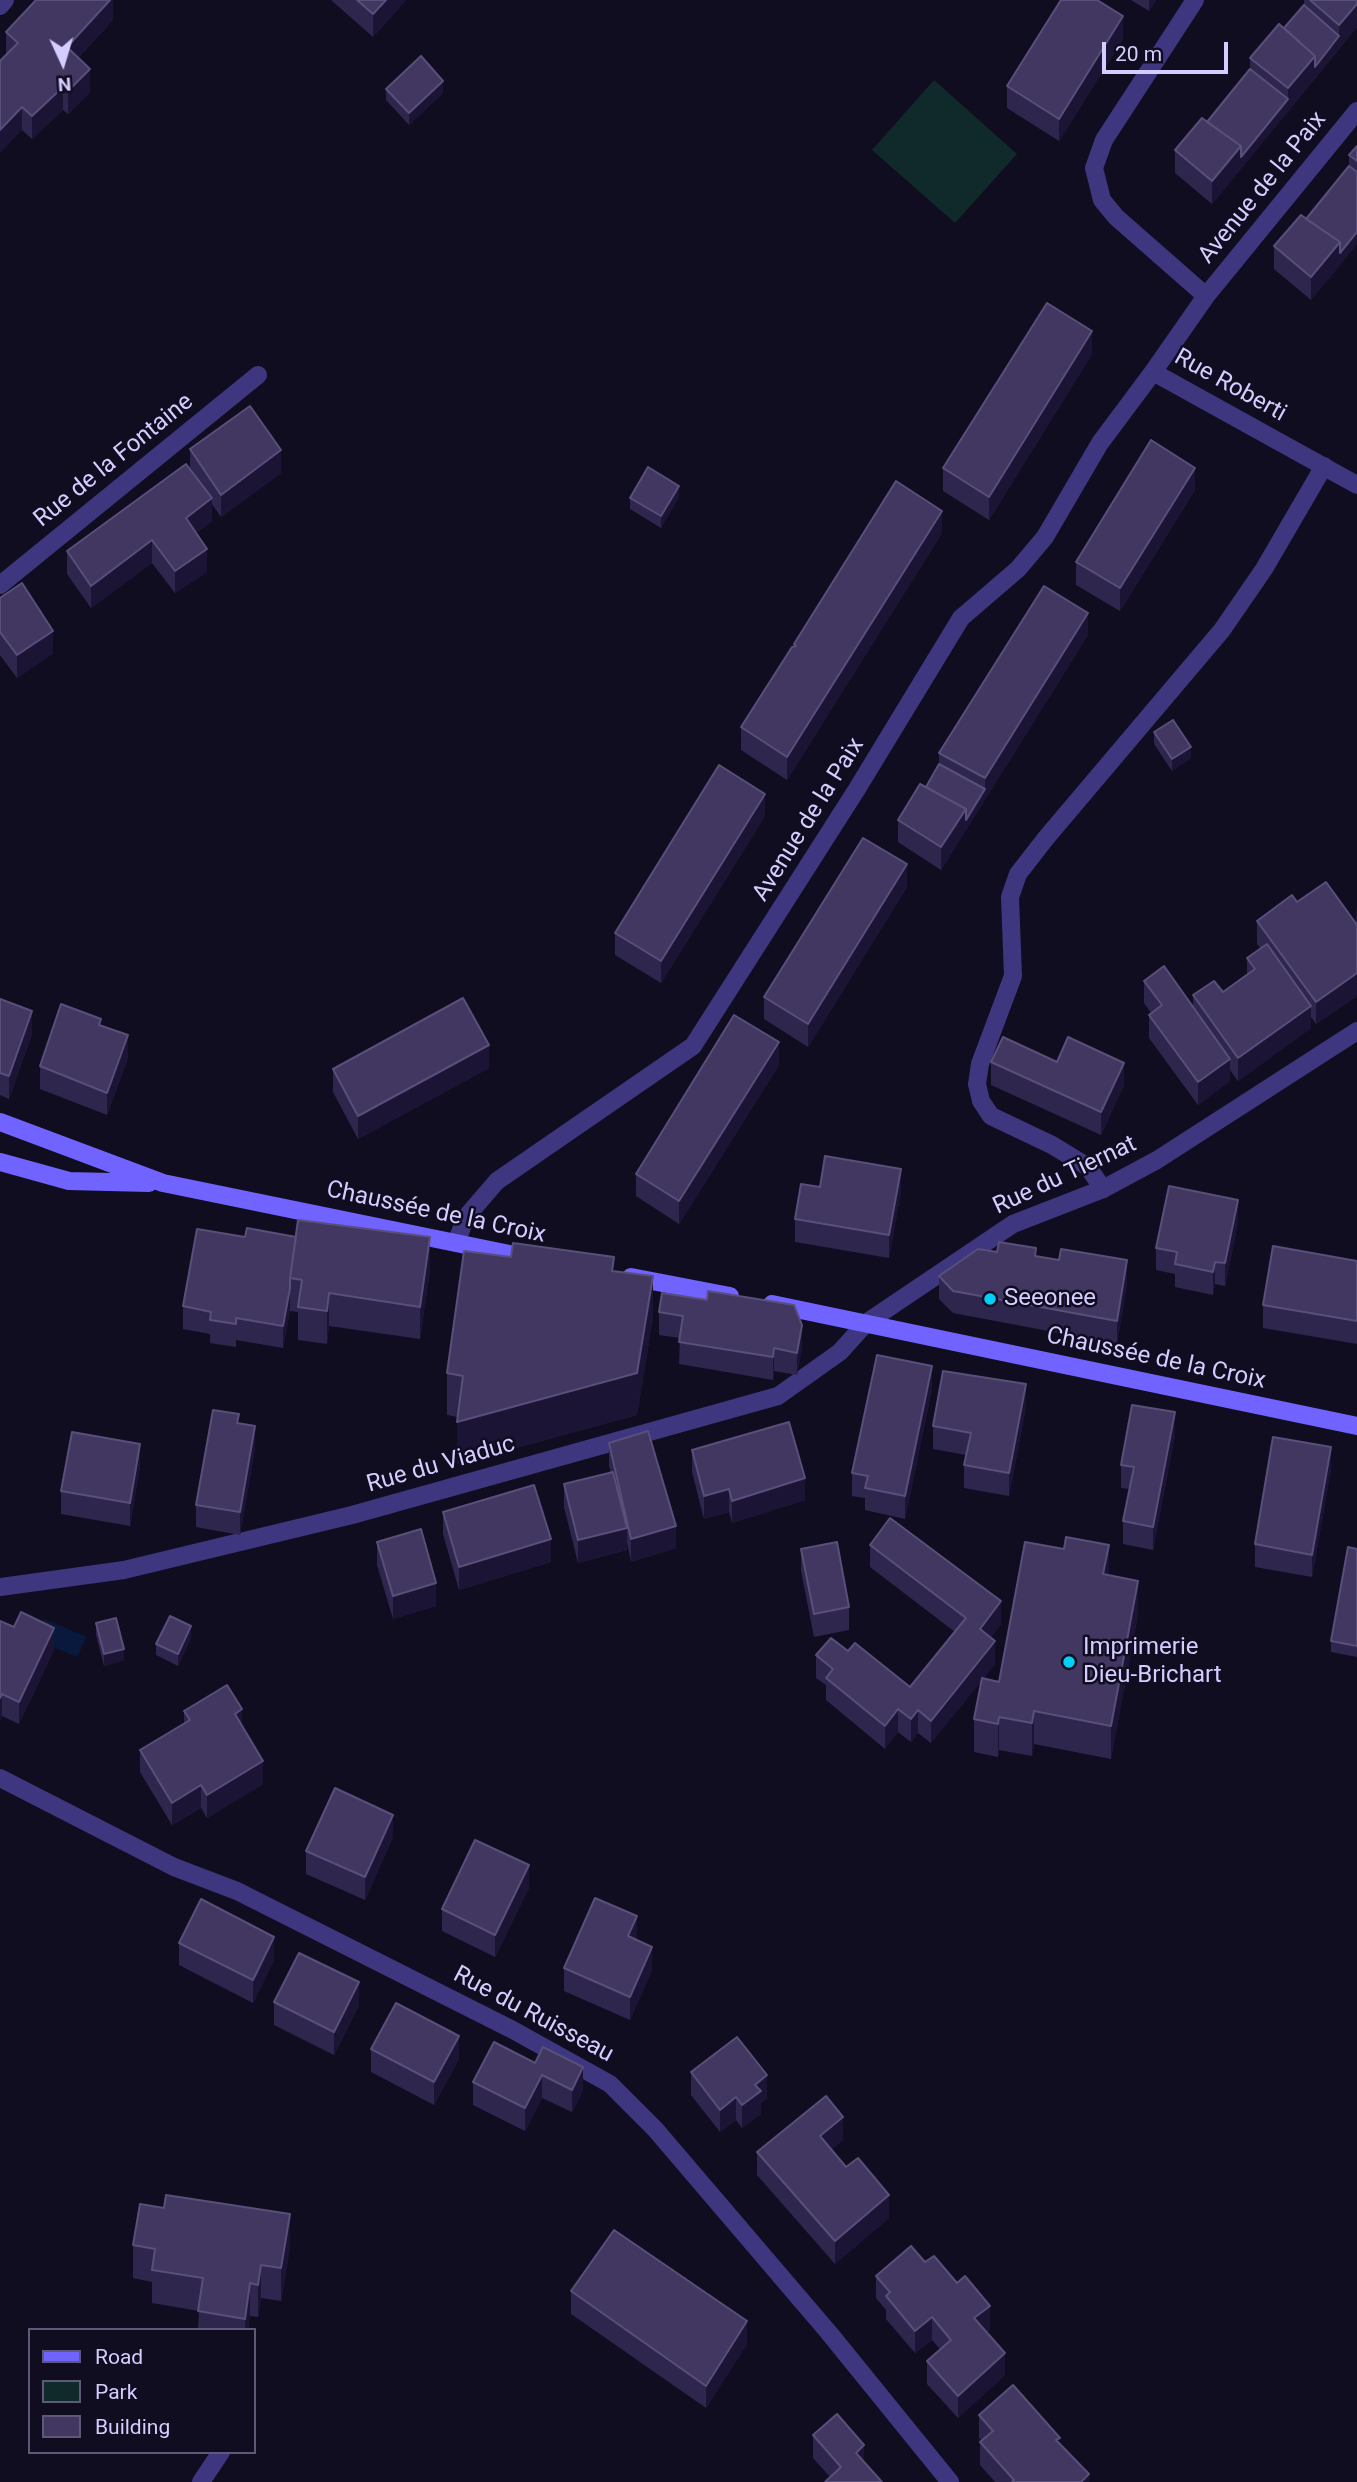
<!DOCTYPE html>
<html>
<head>
<meta charset="utf-8">
<style>
  body { margin:0 }
  #map { position:relative; width:1357px; height:2482px; overflow:hidden; background:#110d20; font-family:Roboto,sans-serif }
  canvas { display:block }
  .legend { position:absolute; left:28px; top:2328px; width:228px; height:126px; box-sizing:border-box; background:#110d20; border:2px solid #5f5979; margin:0; padding:9px 12px; list-style:none; font-size:21px; color:#d5ccff }
  .legend li { display:flex; align-items:center; gap:14px; height:35px }
  .legend b { width:35px; border:2px solid #5f5979 }
  .north { position:absolute; left:28px; top:28px; width:70px; height:70px; -webkit-text-stroke:5px #110d20; paint-order:stroke; rotate:176deg; font-size:19px; font-weight:700; line-height:28px; text-align:center; color:#d5ccff }
  .north::after { content:''; display:block; margin:auto; width:24px; height:32px; background:#d5ccff; clip-path:polygon(50% 0,100% 100%,50% 72%,0 100%) }
  .scale { position:absolute; left:1102px; top:42px; width:126px; height:32px; box-sizing:border-box; border:4px solid #d5ccff; border-top:0; padding-left:9px; font-size:21px; line-height:24px; white-space:nowrap; color:#d5ccff; -webkit-text-stroke:5px #110d20; paint-order:stroke }
</style>
</head>
<body>
<div id="map">
<canvas width="1357" height="2482"></canvas>
<ul class="legend">
<li><b style="height:9px;background:#7063ff"></b>Road</li>
<li><b style="height:19px;background:#10292a"></b>Park</li>
<li><b style="height:19px;background:#413761"></b>Building</li>
</ul>
<div class="north">N</div>
<div class="scale">20 m</div>
</div>
<script>
const g = document.querySelector('canvas').getContext('2d');
g.lineJoin = 'round';
function fill(path, color) {
  g.fillStyle = color;
  g.fill(path, 'evenodd');
}
function shape(rows) {
  const path = new Path2D();
  for (const r of rows) {
    path.moveTo(r[0], r[1]);
    for (let i = 2; i < r.length; i += 2) path.lineTo(r[i], r[i + 1]);
  }
  return path;
}
function trace(path, color, width, dash) {
  g.strokeStyle = color;
  g.lineWidth = width;
  g.lineCap = dash ? 'butt' : 'round';
  g.setLineDash(dash || []);
  g.stroke(path);
}
function drawText(font, color, halo, rows, align = 'center') {
  g.font = font + ' Roboto,sans-serif';
  g.lineWidth = 5;
  g.setLineDash([]);
  g.textBaseline = 'middle';
  g.strokeStyle = halo;
  g.fillStyle = color;
  for (const [text, x, y, turn = 0] of rows) {
    g.save();
    g.translate(x, y);
    g.rotate((+turn || 0) * Math.PI / 180);
    g.textAlign = isNaN(turn) ? turn : align;
    if (halo) g.strokeText(text, 0, 0);
    g.fillText(text, 0, 0);
    g.restore();
  }
}
const green = shape([
  [934,80,1017,154,955,223,872,150]
]);
const water = shape([
  [44,1619,87,1637,77,1657,35,1639]
]);
const service = shape([
  [1103,1189,1088,1167,1052,1145,991,1116,981,1101,977,1084,980,1064,1013,976,1010,897,1018,874,1046,838,1222,630,1264,569,1324,466],
  [201,2482,221,2452]
]);
const minor = shape([
  [1195,0,1104,140,1094,168,1102,200,1116,217,1206,296],
  [0,6,5,0],
  [1357,111,1206,296,1153,372,1357,485],
  [0,585,258,375],
  [456,1243,466,1217,497,1181,693,1046,857,789,961,618,1018,569,1045,537,1100,443,1153,372],
  [0,1587,124,1570,352,1515,778,1396,840,1352,866,1323,1013,1224,1103,1189,1157,1160,1357,1031],
  [0,1778,174,1867,237,1891,513,2030,610,2084,655,2129,830,2334,950,2482]
]);
const secondary = shape([
  [0,1122,163,1183,534,1259],
  [0,1162,69,1181,149,1183],
  [631,1277,730,1296],
  [772,1304,1357,1426]
]);
const wall = shape([
  [113,0,113,20,78,58,90,92,68,114,63,110,32,139,22,130,6,55,6,32],
  [331,0,406,0,373,37],
  [1131,0,1156,0,1149,11],
  [1304,0,1357,0,1357,27,1212,204,1175,173,1175,150,1207,122,1250,69,1250,58,1284,28,1304,5],
  [1123,39,1059,141,1007,108,1007,86],
  [386,89,443,93,409,125,386,100],
  [1357,146,1357,244,1311,300,1274,269,1274,246,1306,219,1349,166,1349,155],
  [1092,354,989,520,943,491,943,468],
  [190,449,281,473,221,517,212,504,212,521,196,533,207,572,175,593,152,563,91,608,67,574,67,551,190,469],
  [1195,490,1120,611,1076,585,1076,562],
  [679,497,661,528,630,509,630,498],
  [942,533,787,780,741,750,741,727,794,647,794,644],
  [0,598,53,653,17,678,0,655],
  [1088,635,941,870,898,842,898,820,926,787,939,764,939,753],
  [1154,732,1191,758,1172,771,1154,744],
  [765,816,661,983,615,955,615,933],
  [907,887,808,1047,764,1019,764,997],
  [1297,902,1356,924,1357,904,1357,996,1316,1024,1311,1017,1311,1028,1238,1081,1230,1070,1230,1081,1198,1105,1149,1038,1149,1015,1151,1013,1144,1003,1144,981,1193,1008,1193,995,1223,992,1247,975,1247,958,1261,949,1257,944,1257,921],
  [0,999,32,1034,9,1099,0,1095],
  [101,1025,128,1058,107,1115,40,1089,40,1066],
  [991,1062,1057,1062,1124,1085,1101,1135,991,1085],
  [779,1065,679,1224,636,1196,636,1174],
  [489,1068,358,1139,333,1092,333,1069],
  [820,1187,901,1191,889,1258,795,1242,795,1219],
  [1238,1223,1225,1286,1215,1284,1213,1295,1175,1287,1175,1274,1156,1270,1156,1248],
  [197,1229,430,1270,420,1339,329,1326,327,1344,298,1340,298,1312,290,1311,283,1348,236,1340,236,1347,210,1343,210,1334,183,1329,183,1306],
  [1036,1256,1127,1283,1117,1344,953,1313,939,1299,939,1276],
  [1357,1261,1357,1344,1263,1328,1263,1305],
  [614,1271,653,1317,637,1415,457,1464,458,1417,447,1415,447,1373],
  [662,1293,802,1348,797,1375,774,1371,773,1380,679,1364,680,1338,659,1335,659,1312],
  [932,1389,905,1519,865,1510,865,1498,852,1496,852,1473],
  [1026,1407,1009,1496,964,1488,964,1465,966,1455,933,1449,933,1426],
  [239,1423,255,1448,240,1535,196,1527,196,1505],
  [1175,1435,1153,1550,1123,1544,1123,1521,1130,1489,1121,1488,1121,1465],
  [609,1443,676,1548,631,1562,627,1543,627,1550,578,1563,564,1507,564,1484,611,1473,609,1466],
  [692,1450,805,1500,732,1523,729,1512,704,1519,692,1472],
  [140,1466,130,1526,61,1514,61,1491],
  [1331,1469,1312,1577,1255,1567,1255,1544],
  [443,1512,551,1562,459,1590,443,1534],
  [377,1542,436,1606,393,1619,377,1565],
  [870,1545,1001,1624,991,1637,995,1664,983,1679,999,1682,1109,1575,1138,1614,1111,1759,1034,1744,1032,1756,999,1750,998,1757,974,1752,974,1719,982,1680,931,1743,918,1733,911,1742,898,1732,885,1749,826,1700,826,1685,816,1678,816,1655,848,1651,910,1687,955,1632,870,1567],
  [801,1549,849,1607,849,1630,814,1637,801,1571],
  [1357,1549,1357,1657,1331,1652,1331,1641],
  [0,1621,54,1650,19,1724,2,1716,0,1721],
  [96,1623,124,1660,104,1666,96,1635],
  [191,1638,178,1666,156,1655,156,1644],
  [184,1711,242,1725,263,1784,207,1818,201,1808,172,1825,140,1772,140,1750,184,1723],
  [393,1837,365,1900,306,1874,306,1851],
  [529,1888,495,1957,442,1931,442,1909],
  [637,1939,652,1970,630,2020,564,1991,564,1968],
  [179,1943,274,1960,253,2003,179,1965],
  [274,2002,359,2005,334,2055,274,2025],
  [494,2042,583,2090,572,2112,542,2098,525,2131,473,2105,473,2082],
  [371,2049,459,2059,434,2105,371,2072],
  [691,2072,767,2098,761,2103,761,2114,742,2128,736,2120,720,2132,691,2095],
  [843,2140,832,2149,889,2218,835,2264,757,2175,757,2152],
  [164,2208,290,2247,281,2301,261,2298,258,2317,250,2316,248,2330,198,2330,199,2311,152,2303,152,2282,133,2278,133,2245],
  [925,2262,990,2329,987,2332,1005,2375,958,2418,927,2384,927,2361,940,2349,932,2340,915,2353,886,2319,886,2310,876,2298,876,2276],
  [571,2291,747,2344,706,2408,571,2314],
  [979,2415,1060,2444,1089,2482,995,2482,980,2465,980,2442,982,2441,979,2438],
  [813,2435,864,2462,830,2477,813,2458]
]);
const shadedWall = shape([
  [110,0,113,0,113,20,67,69,67,47],
  [386,0,406,0,373,37,373,14],
  [1149,0,1156,0,1149,11],
  [1357,4,1357,27,1315,78,1315,67,1339,36,1339,25],
  [1123,16,1123,39,1059,141,1059,119],
  [1315,56,1315,78,1212,204,1212,181,1241,146,1288,99,1288,88],
  [90,69,90,92,68,114,68,91],
  [443,81,443,93,409,125,409,113],
  [63,87,63,110,32,139,32,116],
  [22,107,22,130,0,153,0,130],
  [1357,232,1357,244,1311,300,1311,277,1340,242],
  [1092,331,1092,354,989,520,989,497],
  [281,450,281,473,221,517,221,495],
  [1195,468,1195,490,1120,611,1120,588],
  [679,486,679,497,661,528,661,516],
  [212,498,212,521,186,541,186,518],
  [942,511,942,533,787,780,787,757],
  [152,540,152,563,91,608,91,586],
  [207,549,207,572,175,593,175,571],
  [1088,613,1088,635,985,800,985,778],
  [53,631,53,653,17,678,17,655],
  [1191,747,1191,758,1172,771,1172,759],
  [985,789,985,800,941,870,941,847,966,809],
  [765,794,765,816,661,983,661,961],
  [907,864,907,887,808,1047,808,1024],
  [1357,973,1357,996,1316,1024,1316,1002],
  [1311,1006,1311,1028,1238,1081,1238,1058],
  [32,1011,32,1034,9,1099,9,1076],
  [128,1035,128,1058,107,1115,107,1093],
  [779,1042,779,1065,679,1224,679,1201],
  [489,1045,489,1068,358,1139,358,1116],
  [1230,1059,1230,1081,1198,1105,1198,1082],
  [1124,1063,1124,1085,1101,1135,1101,1112],
  [901,1169,901,1191,889,1258,889,1235],
  [1238,1200,1238,1223,1225,1286,1225,1263],
  [430,1237,430,1270,420,1339,420,1307],
  [1127,1260,1127,1283,1117,1344,1117,1321],
  [1215,1262,1215,1284,1213,1295,1213,1272],
  [653,1276,653,1317,637,1415,457,1464,457,1422],
  [290,1288,290,1311,283,1348,283,1326],
  [329,1293,329,1326,327,1344,327,1311],
  [802,1325,802,1348,797,1375,797,1353],
  [774,1348,774,1371,773,1380,773,1357],
  [932,1366,932,1389,905,1519,905,1496],
  [1026,1384,1026,1407,1009,1496,1009,1473],
  [1175,1412,1175,1435,1153,1550,1153,1527],
  [255,1426,255,1448,240,1535,240,1512],
  [140,1444,140,1466,130,1526,130,1503],
  [1331,1447,1331,1469,1312,1577,1312,1555],
  [805,1478,805,1500,732,1523,732,1501],
  [729,1489,729,1512,704,1519,704,1496],
  [676,1526,676,1548,631,1562,631,1539],
  [627,1528,627,1550,578,1563,578,1540],
  [551,1539,551,1562,459,1590,459,1567],
  [1109,1545,1109,1578,1103,1574],
  [1138,1581,1138,1614,1111,1759,1111,1726],
  [436,1583,436,1606,393,1619,393,1596],
  [1001,1601,1001,1624,980,1651,980,1629],
  [191,1626,191,1638,178,1666,178,1654],
  [54,1628,54,1650,19,1724,19,1702],
  [995,1641,995,1664,931,1743,931,1721],
  [124,1649,124,1660,104,1666,104,1654],
  [2,1694,2,1716,0,1721,0,1698],
  [242,1709,242,1732,235,1714],
  [898,1709,898,1732,885,1749,885,1726],
  [918,1710,918,1733,911,1742,911,1719],
  [1034,1711,1034,1744,1032,1756,1032,1723],
  [999,1717,999,1750,998,1757,998,1724],
  [263,1761,263,1784,207,1818,207,1795],
  [201,1785,201,1808,172,1825,172,1803],
  [393,1815,393,1837,365,1900,365,1877],
  [529,1865,529,1888,495,1957,495,1935],
  [637,1916,637,1939,628,1959,628,1936],
  [274,1937,274,1960,253,2003,253,1980],
  [652,1947,652,1970,630,2020,630,1997],
  [359,1982,359,2005,334,2055,334,2032],
  [459,2036,459,2059,434,2105,434,2082],
  [583,2067,583,2090,572,2112,572,2090],
  [542,2075,542,2098,525,2131,525,2108],
  [767,2075,767,2098,761,2103,761,2114,742,2128,742,2105,755,2085],
  [736,2097,736,2120,720,2132,720,2110],
  [843,2117,843,2140,820,2159,820,2136],
  [889,2195,889,2218,835,2264,835,2241],
  [290,2214,290,2247,281,2301,281,2268],
  [261,2265,261,2298,258,2317,258,2285],
  [250,2283,250,2316,248,2330,245,2330,245,2319],
  [990,2306,990,2329,974,2341,974,2318],
  [932,2317,932,2340,915,2353,915,2331],
  [747,2321,747,2344,706,2408,706,2386],
  [1005,2353,1005,2375,958,2418,958,2396],
  [864,2445,864,2467,856,2453],
  [1089,2474,1089,2482,1081,2482]
]);
const building = shape([
  [36,0,110,0,67,47,90,69,68,91,63,87,32,116,22,107,0,130,0,61,18,43,6,32,36,0],
  [357,0,386,0,373,14,357,0],
  [1061,0,1097,0,1123,16,1059,119,1007,86,1061,0],
  [1310,0,1357,0,1357,4,1339,25,1310,0],
  [1304,5,1339,36,1315,67,1315,56,1284,28,1304,5],
  [1279,24,1315,56,1288,88,1250,58,1279,24],
  [421,56,443,81,409,113,386,89,421,56],
  [1250,69,1288,99,1241,157,1241,146,1207,122,1250,69],
  [1202,118,1241,146,1212,181,1175,150,1202,118],
  [1357,146,1357,161,1349,155,1357,146],
  [1349,166,1357,172,1357,232,1340,253,1340,242,1306,219,1349,166],
  [1301,215,1340,242,1311,277,1274,246,1301,215],
  [1047,303,1092,331,989,497,943,468,1047,303],
  [250,406,281,450,221,495,190,449,250,406],
  [1151,440,1195,468,1120,588,1076,562,1151,440],
  [186,464,212,498,186,518,207,549,175,571,152,540,91,586,67,551,186,464],
  [648,467,679,486,661,516,630,498,648,467],
  [896,481,942,511,787,757,741,727,792,647,796,646,794,644,896,481],
  [22,583,53,631,17,655,0,632,0,598,22,583],
  [1044,586,1088,613,985,778,939,753,1044,586],
  [1173,720,1191,747,1172,759,1154,732,1173,720],
  [939,764,985,789,966,820,966,809,926,787,939,764],
  [719,765,765,794,661,961,615,933,719,765],
  [920,784,966,809,941,847,898,820,920,784],
  [863,838,907,864,808,1024,764,997,863,838],
  [1326,882,1357,925,1357,973,1316,1002,1257,921,1292,895,1297,902,1326,882],
  [1267,944,1311,1006,1238,1058,1193,995,1214,981,1223,992,1255,969,1247,958,1267,944],
  [1164,966,1230,1059,1198,1082,1149,1015,1162,1005,1144,981,1164,966],
  [463,998,489,1045,358,1116,333,1069,463,998],
  [0,999,32,1011,9,1076,0,1073,0,999],
  [61,1004,101,1019,99,1025,128,1035,107,1093,40,1066,61,1004],
  [734,1015,779,1042,679,1201,636,1174,734,1015],
  [1003,1037,1057,1062,1068,1037,1124,1063,1101,1112,991,1062,1003,1037],
  [825,1156,901,1169,889,1235,795,1219,801,1184,820,1187,825,1156],
  [1169,1186,1238,1200,1225,1263,1215,1262,1213,1272,1175,1264,1177,1252,1156,1248,1169,1186],
  [298,1220,430,1237,420,1307,329,1293,327,1311,298,1307,302,1280,290,1278,298,1220],
  [247,1228,296,1237,290,1278,290,1288,283,1326,236,1318,236,1324,210,1320,211,1312,183,1306,197,1229,245,1237,247,1228],
  [999,1242,1036,1248,1035,1256,1059,1260,1061,1249,1127,1260,1117,1321,953,1291,939,1276,978,1249,997,1252,999,1242],
  [513,1243,614,1257,612,1271,653,1276,637,1373,457,1422,463,1376,447,1373,464,1251,511,1257,513,1243],
  [1273,1246,1357,1261,1357,1321,1263,1305,1273,1246],
  [708,1291,794,1305,802,1325,797,1353,774,1348,773,1357,679,1342,683,1316,659,1312,662,1293,707,1300,708,1291],
  [877,1355,932,1366,905,1496,865,1488,868,1476,852,1473,877,1355],
  [943,1371,1026,1384,1009,1473,964,1465,971,1433,933,1426,943,1371],
  [1132,1405,1175,1412,1153,1527,1123,1521,1134,1467,1121,1465,1132,1405],
  [213,1410,239,1414,237,1423,255,1426,240,1512,196,1505,213,1410],
  [789,1422,805,1478,732,1501,729,1489,704,1496,692,1450,789,1422],
  [648,1431,676,1526,631,1539,609,1443,648,1431],
  [72,1432,140,1444,130,1503,61,1491,72,1432],
  [1273,1437,1331,1447,1312,1555,1255,1544,1273,1437],
  [613,1472,627,1528,578,1540,564,1484,613,1472],
  [534,1485,551,1539,459,1567,443,1512,534,1485],
  [890,1518,1001,1601,980,1629,995,1641,931,1721,918,1710,911,1719,898,1709,885,1726,826,1678,833,1669,816,1655,831,1638,848,1651,855,1643,910,1687,966,1618,870,1545,890,1518],
  [421,1529,436,1583,393,1596,377,1542,421,1529],
  [1066,1537,1109,1545,1103,1574,1138,1581,1111,1726,1034,1711,1032,1723,999,1717,998,1724,974,1719,982,1678,999,1682,1025,1542,1064,1549,1066,1537],
  [837,1542,849,1607,814,1614,801,1549,837,1542],
  [1348,1547,1357,1549,1357,1646,1331,1641,1348,1547],
  [21,1612,54,1628,19,1702,2,1694,0,1698,0,1621,14,1627,21,1612],
  [170,1616,191,1626,178,1654,156,1644,170,1616],
  [116,1618,124,1649,104,1654,96,1623,116,1618],
  [227,1685,242,1709,235,1714,263,1761,207,1795,201,1785,172,1803,140,1750,190,1720,184,1711,227,1685],
  [335,1788,393,1815,365,1877,306,1851,335,1788],
  [475,1840,529,1865,495,1935,442,1909,475,1840],
  [595,1898,637,1916,628,1936,652,1947,630,1997,564,1968,595,1898],
  [201,1899,274,1937,253,1980,179,1943,201,1899],
  [299,1953,359,1982,334,2032,274,2002,299,1953],
  [396,2003,459,2036,434,2082,371,2049,396,2003],
  [737,2037,767,2075,755,2085,761,2091,742,2105,736,2097,720,2110,691,2072,737,2037],
  [494,2042,535,2063,543,2047,583,2067,572,2090,542,2075,525,2108,473,2082,494,2042],
  [826,2096,843,2117,820,2136,846,2167,858,2158,889,2195,835,2241,757,2152,826,2096],
  [166,2195,290,2214,281,2268,261,2265,258,2285,250,2283,245,2319,198,2311,203,2278,152,2270,155,2249,133,2245,140,2204,164,2208,166,2195],
  [614,2230,747,2321,706,2386,571,2291,614,2230],
  [911,2246,925,2262,934,2256,957,2283,965,2276,990,2306,974,2318,1005,2353,958,2396,927,2361,951,2340,932,2317,915,2331,886,2296,890,2292,876,2276,911,2246],
  [1013,2385,1060,2438,1056,2440,1089,2474,1081,2482,1012,2482,1014,2480,980,2442,993,2431,979,2415,1013,2385],
  [837,2414,864,2445,856,2453,882,2482,825,2482,841,2467,813,2435,837,2414]
]);
const markers = [
  [990,1299,7,"#00cff7"],
  [1069,1662,7,"#00cff7"]
];
const streetNames = [
  ["Avenue de la Paix",1263,188,-51],
  ["Rue Roberti",1230,386,29],
  ["Rue de la Fontaine",114,461,-39],
  ["Avenue de la Paix",809,820,-58],
  ["Rue du Tiernat",1065,1176,-25],
  ["Chaussée de la Croix",436,1213,12],
  ["Chaussée de la Croix",1156,1359,12],
  ["Rue du Viaduc",441,1465,-16],
  ["Rue du Ruisseau",533,2015,28]
];
const poiNames = [
  ["Seeonee",1004,1299],
  ["Imprimerie",1083,1648],
  ["Dieu-Brichart",1083,1676]
];
fill(green, '#10292a');
fill(water, '#09193d');
trace(service, '#3e377f', 18);
trace(minor, '#3e377f', 18);
trace(secondary, '#7063ff', 18);
fill(wall, '#2f264e');
fill(shadedWall, '#1c1434');
fill(building, '#413761');
trace(building, '#584f7a', 2);
for (const [x, y, r, color] of markers) {
  const dot = new Path2D();
  dot.arc(x, y, r, 0, 2 * Math.PI);
  g.fillStyle = color;
  g.fill(dot);
  trace(dot, '#110d20', 2.5);
}
drawText('24px', '#d5ccff', '#110d20', streetNames);
drawText('24px', '#d5ccff', '#110d20', poiNames, 'left');
</script>
</body>
</html>
